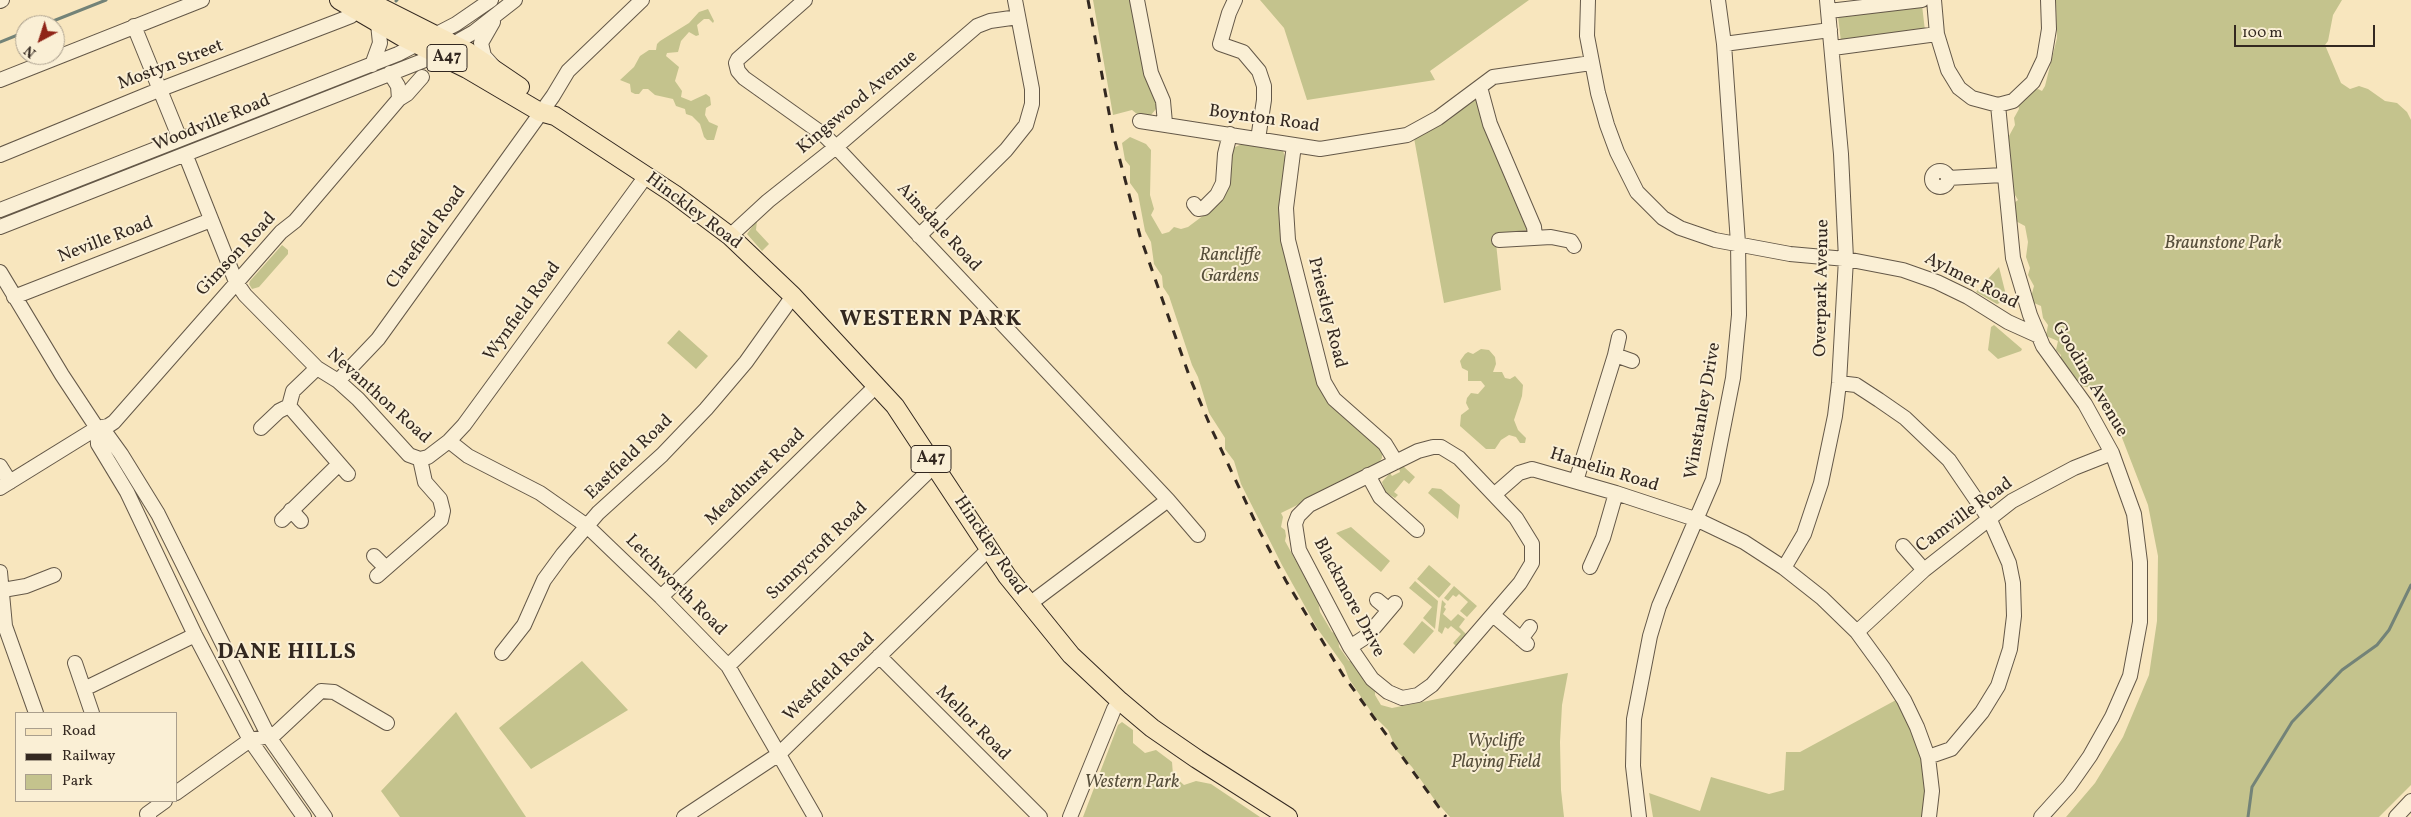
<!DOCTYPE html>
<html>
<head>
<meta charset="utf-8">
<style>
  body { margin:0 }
  #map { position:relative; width:2411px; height:817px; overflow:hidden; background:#f8e6be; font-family:Vollkorn,serif }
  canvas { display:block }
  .legend { position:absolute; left:15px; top:712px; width:162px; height:90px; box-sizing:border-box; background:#faefd5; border:1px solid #aa9f8d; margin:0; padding:6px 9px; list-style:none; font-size:15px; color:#332820 }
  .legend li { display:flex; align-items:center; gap:10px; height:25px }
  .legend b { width:25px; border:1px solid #aa9f8d }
  .north { position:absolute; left:15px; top:15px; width:50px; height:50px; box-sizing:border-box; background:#faefd5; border:1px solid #aa9f8d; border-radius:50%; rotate:220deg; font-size:14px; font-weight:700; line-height:20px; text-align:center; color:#332820 }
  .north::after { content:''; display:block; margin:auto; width:18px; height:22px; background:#8f2418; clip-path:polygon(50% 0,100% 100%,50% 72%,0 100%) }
  .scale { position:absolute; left:2234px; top:25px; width:141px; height:22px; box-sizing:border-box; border:2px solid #332820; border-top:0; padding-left:6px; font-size:15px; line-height:18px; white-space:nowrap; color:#332820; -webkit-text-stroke:4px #faefd5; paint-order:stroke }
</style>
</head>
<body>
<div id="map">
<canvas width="2411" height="817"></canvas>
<ul class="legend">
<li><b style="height:6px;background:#f8e6be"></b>Road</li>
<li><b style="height:6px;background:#332820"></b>Railway</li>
<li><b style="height:14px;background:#c4c38d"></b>Park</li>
</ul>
<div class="north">N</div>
<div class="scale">100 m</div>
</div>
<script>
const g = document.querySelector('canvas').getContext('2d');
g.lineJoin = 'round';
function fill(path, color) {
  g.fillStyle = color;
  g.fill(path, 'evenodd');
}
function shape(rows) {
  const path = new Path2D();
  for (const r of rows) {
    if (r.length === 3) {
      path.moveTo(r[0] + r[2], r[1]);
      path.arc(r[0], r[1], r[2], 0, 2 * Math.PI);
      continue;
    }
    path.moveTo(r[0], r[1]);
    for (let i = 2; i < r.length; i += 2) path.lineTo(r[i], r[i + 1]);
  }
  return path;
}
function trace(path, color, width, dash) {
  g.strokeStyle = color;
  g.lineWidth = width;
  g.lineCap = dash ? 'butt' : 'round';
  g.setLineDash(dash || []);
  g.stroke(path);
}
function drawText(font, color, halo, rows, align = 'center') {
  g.font = font + ' Vollkorn,serif';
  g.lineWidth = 4;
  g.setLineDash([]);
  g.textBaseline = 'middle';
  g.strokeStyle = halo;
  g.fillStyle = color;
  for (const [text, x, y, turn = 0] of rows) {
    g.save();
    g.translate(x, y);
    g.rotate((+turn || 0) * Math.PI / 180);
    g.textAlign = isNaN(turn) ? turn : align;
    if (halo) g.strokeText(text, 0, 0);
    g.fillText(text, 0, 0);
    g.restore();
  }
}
const green = shape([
  [1093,0,1132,0,1156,101,1156,109,1151,115,1137,114,1132,110,1113,115],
  [1260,0,1529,0,1430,71,1435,80,1307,100,1284,28],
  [2056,0,2342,0,2333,15,2328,41,2325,45,2341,83,2350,89,2359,86,2368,89,2385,101,2397,103,2407,112,2411,120,2411,785,2379,817,2066,817,2095,783,2123,737,2149,675,2157,621,2158,556,2148,505,2119,430,2095,389,2078,385,2061,364,2061,355,2056,350,2058,341,2046,336,2048,325,2043,318,2041,306,2034,303,2031,297,2034,286,2028,275,2030,268,2026,257,2028,242,2025,226,2012,219,2014,203,2018,200,2009,185,2007,135,2009,136,2015,125,2014,118,2019,109,2018,104,2025,92,2038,89,2042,91,2045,86,2057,38],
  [1922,5,1925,31,1841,42,1838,16],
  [708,9,714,21,713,23,709,19,704,19,697,25,699,35,696,36,689,32,681,41,678,52,667,53,666,56,679,67,675,81,682,91,681,97,691,101,706,94,710,97,711,105,706,108,705,115,709,122,718,126,714,140,707,140,704,137,700,124,692,116,686,114,685,109,676,106,673,99,655,95,648,89,643,89,639,94,635,94,631,92,630,84,620,80,634,67,640,56,649,50,656,50,657,44,660,41,689,23,699,12],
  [1472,100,1477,100,1513,197,1528,228,1527,230,1495,234,1501,290,1444,303,1414,138,1449,120],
  [1130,137,1146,144,1151,150,1150,195,1154,209,1151,215,1162,234,1169,232,1174,227,1181,229,1188,227,1208,212,1233,148,1242,144,1283,151,1286,159,1282,243,1318,382,1382,452,1382,458,1377,466,1281,513,1283,517,1281,527,1285,530,1286,536,1285,541,1318,601,1320,612,1332,632,1338,635,1339,647,1349,661,1353,661,1375,688,1375,695,1381,705,1392,708,1568,673,1562,705,1560,742,1561,790,1564,817,1450,817,1434,799,1412,767,1397,751,1388,730,1374,716,1349,679,1344,666,1317,628,1282,565,1241,484,1234,461,1225,449,1225,438,1209,413,1198,377,1192,365,1169,296,1163,287,1162,276,1154,264,1151,242,1145,231,1138,194,1130,183,1130,166,1125,160,1122,143],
  [757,220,756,230,769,244,762,251,747,234],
  [282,245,288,250,288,254,259,287,252,289,249,284,250,281],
  [1999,267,2006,295,2005,301,1997,304,1976,292],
  [1994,325,2022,349,2021,351,1998,359,1988,350,1991,327],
  [679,330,708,356,696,369,667,343],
  [1481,349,1489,350,1495,357,1496,364,1493,372,1502,372,1505,378,1510,379,1515,376,1523,385,1522,396,1514,420,1518,430,1526,438,1525,443,1520,443,1516,437,1509,435,1501,440,1495,449,1486,449,1460,426,1461,415,1469,409,1466,403,1467,398,1471,393,1478,394,1485,386,1481,381,1468,381,1468,371,1462,368,1460,361,1465,354,1468,352,1473,354],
  [1403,466,1415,477,1409,484,1404,480,1394,492,1398,495,1395,498,1385,492,1382,482,1390,473,1392,476,1400,472,1399,468],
  [1432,488,1441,489,1460,505,1458,519,1428,493],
  [1351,527,1390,561,1381,572,1336,533],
  [1429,565,1451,584,1439,598,1417,579],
  [1415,581,1438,601,1435,629,1423,618,1432,607,1409,588],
  [1454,586,1477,606,1467,617,1460,611,1468,602,1459,594,1456,597,1453,595,1448,601,1444,598],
  [1442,600,1446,604,1444,607,1446,609,1443,614,1451,621,1458,614,1465,619,1459,627,1467,635,1457,647,1453,643,1461,634,1451,626,1448,629,1445,627,1442,634,1438,631],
  [1422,621,1434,631,1414,654,1403,644],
  [582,661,628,710,531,769,499,728],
  [1896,700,1911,726,1921,757,1927,787,1922,817,1653,817,1649,793,1700,811,1711,777,1769,794,1784,790,1786,752,1800,752],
  [456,712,526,817,400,817,381,791],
  [1122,722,1133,730,1133,743,1145,753,1156,750,1172,762,1173,775,1184,785,1196,781,1211,784,1260,817,1083,817,1118,725]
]);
const stream = shape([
  [396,1,397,0],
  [43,25,106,0],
  [0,42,25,32],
  [2248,817,2252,787,2292,722,2342,670,2377,645,2389,630,2411,585]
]);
const minor = shape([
  [805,0,738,59,736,63,738,71,744,78,824,135,836,147,1168,500,1028,605],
  [1137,0,1151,73,1163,101,1165,123],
  [1235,0,1229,13,1220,44,1243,52,1259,71,1264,86,1264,100,1258,139],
  [1588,0,1587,36,1598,93,1607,125,1617,152,1637,192,1663,218,1680,228,1715,240,1790,254,1846,259,1903,270,1937,282,1968,297,2008,322,2039,336],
  [1934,0,1937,34,1948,70,1959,88,1972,98,1998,105,2013,101,2033,82,2044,59,2049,29,2048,0],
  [0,1,2,0],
  [1829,11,1922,0],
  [134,26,180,139],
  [1724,44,1830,30],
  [1833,48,1937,34],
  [372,65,380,43,378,24],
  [493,66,484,56,481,43,493,22],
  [390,73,398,86,399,99],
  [0,80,202,0],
  [1480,87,1490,124,1534,227,1535,236],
  [1998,105,2013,258,2030,315,2043,346,2085,404,2112,453,2134,514,2140,562,2140,622,2130,676,2112,717,2090,756,2069,786,2041,817],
  [1140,121,1320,149,1407,135,1438,118,1493,77,1591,63],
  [1294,145,1286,208,1288,240,1324,382,1334,399,1385,444,1396,462],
  [0,155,161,89,341,20,351,16,355,11],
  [186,156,236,282,245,295,317,368,338,381,358,399,409,455,420,459,425,482,440,499,443,511,441,520,377,576],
  [1940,179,8],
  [1948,178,2003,175],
  [1194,204,1198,209,1204,208,1217,195,1223,183,1225,154,1230,134],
  [0,210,398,54,456,24,491,0],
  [0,227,425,60,474,32,515,0],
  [730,236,768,201,836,147,977,26,990,21,1018,17],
  [919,236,1006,150,1026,125,1032,104,1032,89,1015,0],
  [1499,240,1551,237,1571,241,1574,246],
  [0,272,62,375,97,428,108,436,121,454,158,514,269,737,325,817],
  [14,297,211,220],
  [1615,355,1619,337],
  [317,368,293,391,289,406,348,474],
  [338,381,378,339,553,96,568,71,642,0],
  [1839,383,1856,385,1879,400,1905,418,1949,460,1990,520,2009,563,2013,583,2014,616,2010,649,1998,686,1982,712,1951,749,1928,757],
  [97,428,98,444,127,492,195,635,250,740,304,817],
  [261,428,279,411,289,406],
  [449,441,468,456,540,493,587,526,661,597,728,666,815,817],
  [1433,447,1441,447,1459,458,1516,518,1532,544,1532,563,1520,583,1432,685,1418,695,1402,698,1388,692,1372,679,1350,647,1299,550,1295,524,1298,516,1309,505,1418,451,1433,447],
  [420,459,428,457,449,441,464,425,646,176],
  [0,466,10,482],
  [1368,475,1380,497,1417,530],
  [1576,481,1615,355,1632,361],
  [0,488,97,428,108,426,114,422,281,232,295,221,399,99,407,94,422,77],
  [1495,494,1519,473,1532,469,1616,493,1698,520,1744,542,1784,568,1822,598,1857,632,1884,669,1904,700,1917,727,1928,757,1932,791,1929,817],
  [1168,500,1198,535],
  [291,510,301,521],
  [282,520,339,464],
  [1903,546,1924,570],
  [374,556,386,568],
  [1590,567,1603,538,1616,493],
  [1784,568,1804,534,1821,483,1835,416,1839,383,1846,259,1841,154,1827,0],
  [0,572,5,626,36,713],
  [3,590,26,586,54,575],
  [661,597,877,385],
  [1377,600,1389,610],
  [1493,615,1527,644],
  [1857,632,1924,570,2012,501,2074,468,2112,453],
  [1521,639,1530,627],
  [1350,647,1367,636,1395,603],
  [502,653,524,625,544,580,563,554,598,513,662,455,706,409,746,362,793,296],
  [879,656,1040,817],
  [75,663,92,713],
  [728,666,935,465],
  [84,689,195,635],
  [176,793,250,740,274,735,321,691,334,692,387,723],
  [149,817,147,814,165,801],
  [684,817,779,754,989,549],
  [1070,817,1114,709,1120,701],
  [1639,817,1633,766,1634,719,1650,636,1659,606,1713,480,1733,378,1739,315,1738,243,1724,44,1718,0],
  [2396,817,2411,801]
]);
const major = shape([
  [339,0,404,38,467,69,540,112,555,116,674,194,730,236,793,296,895,406,1007,576,1071,655,1120,701,1152,728,1197,759,1288,817],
  [366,0,467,51,520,87]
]);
const rail = shape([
  [1088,0,1113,134,1140,236,1190,378,1212,430,1260,532,1286,581,1343,675,1446,817]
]);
const shields = [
  [447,58,40],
  [931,459,40]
];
const shieldNames = [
  ["A47",447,58],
  ["A47",931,459]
];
const streetNames = [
  ["Mostyn Street",171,66,-21],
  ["Kingswood Avenue",858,103,-40],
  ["Boynton Road",1264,120,8],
  ["Woodville Road",212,124,-22],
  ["Hinckley Road",693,212,37],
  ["Ainsdale Road",938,228,47],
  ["Clarefield Road",427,238,-54],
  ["Neville Road",106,241,-21],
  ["Gimson Road",237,255,-47],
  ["Aylmer Road",1971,282,27],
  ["Overpark Avenue",1823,288,-89],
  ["Wynfield Road",523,312,-54],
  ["Priestley Road",1326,313,76],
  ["Gooding Avenue",2089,380,59],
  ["Nevanthon Road",378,397,42],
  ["Winstanley Drive",1704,411,-80],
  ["Eastfield Road",630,458,-44],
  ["Hamelin Road",1604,471,17],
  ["Meadhurst Road",756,478,-44],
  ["Camville Road",1965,516,-36],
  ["Hinckley Road",989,546,56],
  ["Sunnycroft Road",818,552,-44],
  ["Letchworth Road",675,586,45],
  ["Blackmore Drive",1348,598,62],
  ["Westfield Road",830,678,-44],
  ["Mellor Road",972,724,45]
];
const parkNames = [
  ["Braunstone Park",2223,245],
  ["Rancliffe",1230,257],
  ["Gardens",1230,278],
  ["Wycliffe",1496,743],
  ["Playing Field",1496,764],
  ["Western Park",1132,784]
];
const districtNames = [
  ["WESTERN PARK",931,321],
  ["DANE HILLS",287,654]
];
fill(green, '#c4c38d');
trace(stream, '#738378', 3);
trace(minor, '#645848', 16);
trace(major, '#332820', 20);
trace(minor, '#faefd5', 14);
trace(major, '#f8e6be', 18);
trace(rail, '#332820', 3, [9, 9]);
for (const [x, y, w] of shields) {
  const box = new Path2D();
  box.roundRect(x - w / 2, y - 13.5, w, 27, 4);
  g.fillStyle = '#faefd5';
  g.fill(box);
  trace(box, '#332820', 1);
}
drawText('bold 16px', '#332820', null, shieldNames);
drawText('18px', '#332820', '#faefd5', streetNames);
drawText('italic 18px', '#574f3b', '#faefd5', parkNames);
g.letterSpacing = '1px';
drawText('bold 22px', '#332820', '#faefd5', districtNames);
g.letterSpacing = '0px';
</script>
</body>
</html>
